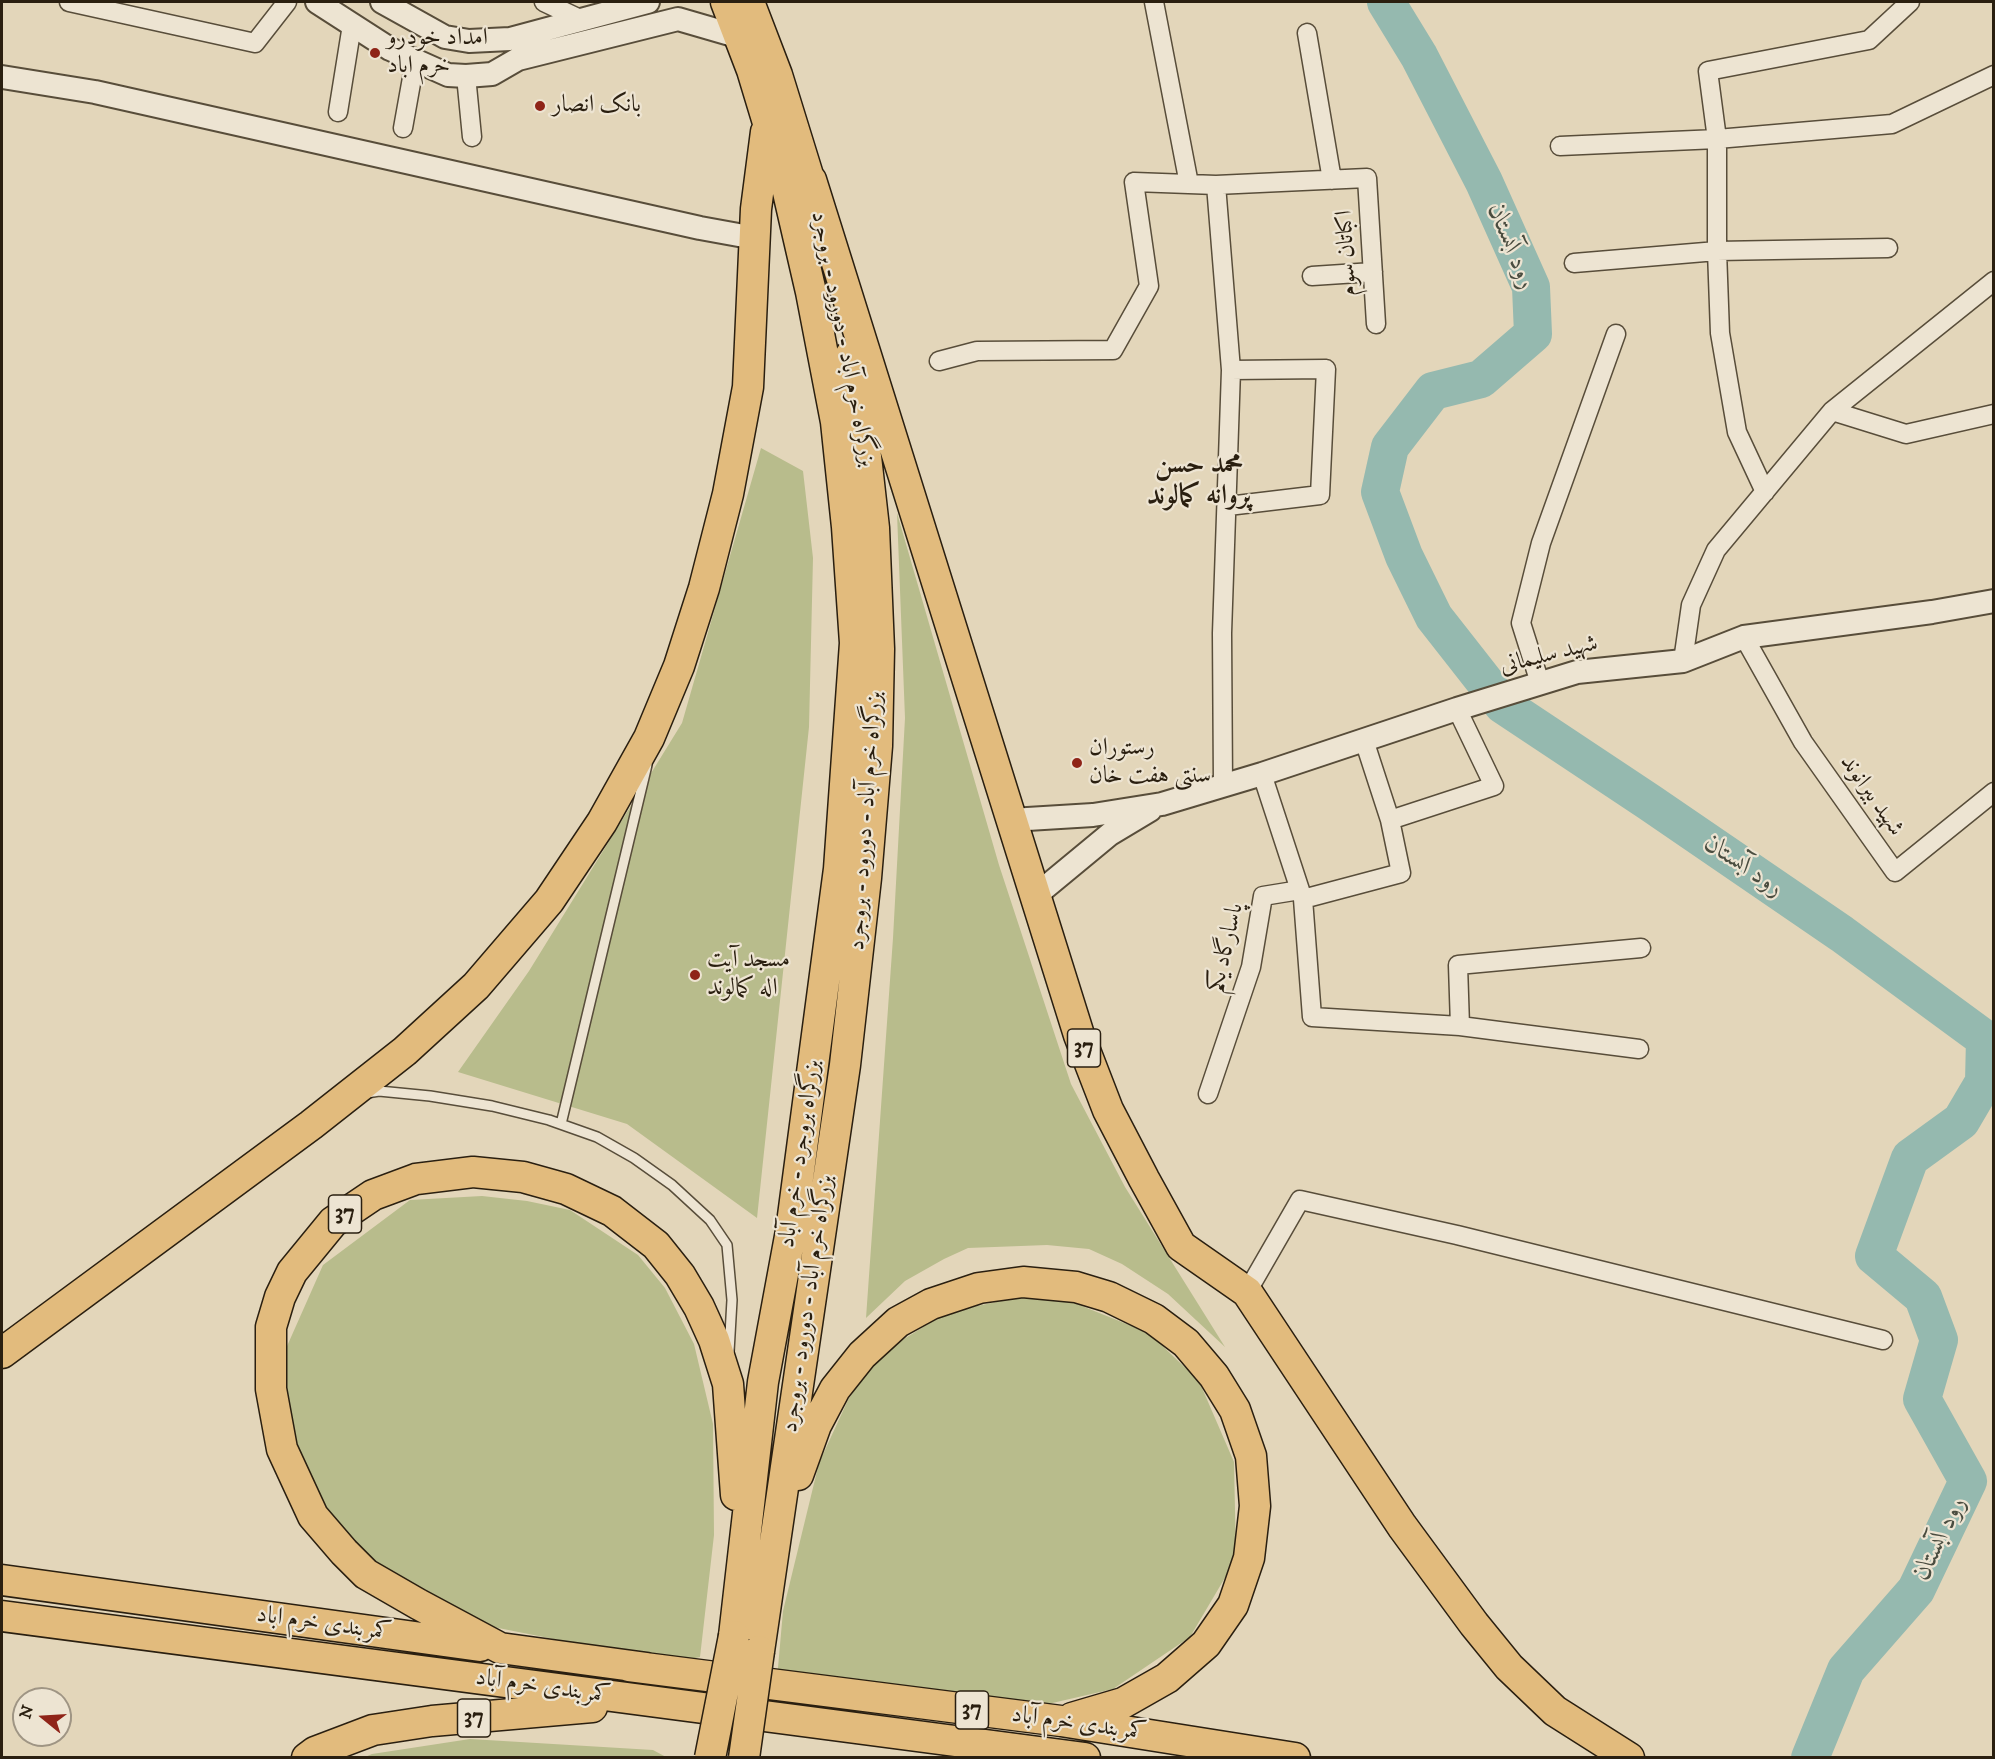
<!DOCTYPE html>
<html>
<head>
<meta charset="utf-8">
<style>
  body { margin:0 }
  #map { position:relative; width:1995px; height:1759px; overflow:hidden; background:#e3d6ba; font-family:"IM FELL DW Pica",serif }
  canvas { display:block }
  .frame { position:absolute; inset:0; border:3px solid #2a1f10; pointer-events:none }
  .north { position:absolute; left:12px; top:1687px; width:60px; height:60px; box-sizing:border-box; background:#ede4d2; border:2px solid #9f9584; border-radius:50%; rotate:288deg; font-size:16px; font-weight:700; line-height:24px; text-align:center; color:#2a1f10 }
  .north::after { content:''; display:block; margin:auto; width:21px; height:27px; background:#8f2418; clip-path:polygon(50% 0,100% 100%,50% 72%,0 100%) }
</style>
</head>
<body>
<div id="map">
<canvas width="1995" height="1759"></canvas>
<div class="frame"></div>
<div class="north">N</div>
</div>
<script>
const g = document.querySelector('canvas').getContext('2d');
g.lineJoin = 'round';
function fill(path, color) {
  g.fillStyle = color;
  g.fill(path, 'evenodd');
}
function shape(rows) {
  const path = new Path2D();
  for (const r of rows) {
    path.moveTo(r[0], r[1]);
    for (let i = 2; i < r.length; i += 2) path.lineTo(r[i], r[i + 1]);
  }
  return path;
}
function trace(path, color, width, dash) {
  g.strokeStyle = color;
  g.lineWidth = width;
  g.lineCap = dash ? 'butt' : 'round';
  g.setLineDash(dash || []);
  g.stroke(path);
}
function drawText(font, color, halo, rows, align = 'center') {
  g.font = font + ' "IM FELL DW Pica",Amiri,serif';
  g.lineWidth = 4.5;
  g.setLineDash([]);
  g.textBaseline = 'middle';
  g.strokeStyle = halo;
  g.fillStyle = color;
  for (const [text, x, y, turn = 0] of rows) {
    g.save();
    g.translate(x, y);
    g.rotate((+turn || 0) * Math.PI / 180);
    g.textAlign = isNaN(turn) ? turn : align;
    if (halo) g.strokeText(text, 0, 0);
    g.fillText(text, 0, 0);
    g.restore();
  }
}
const green = shape([
  [761,448,803,471,813,558,809,727,757,1218,627,1124,458,1072,529,971,682,723],
  [897,513,999,865,1071,1084,1125,1187,1225,1347,1168,1294,1122,1264,1089,1249,1047,1245,968,1248,944,1259,905,1281,866,1318,893,938,905,718],
  [482,1196,527,1201,570,1210,638,1255,665,1288,694,1344,713,1424,714,1535,700,1657,687,1660,594,1647,468,1622,373,1569,313,1496,288,1422,284,1353,323,1265,410,1200],
  [1020,1297,1072,1302,1149,1333,1199,1381,1234,1462,1236,1559,1190,1637,1113,1689,1035,1707,777,1679,783,1611,819,1463,848,1400,871,1365,904,1339,936,1319,977,1306],
  [470,1739,653,1750,666,1757,365,1757,372,1754]
]);
const river = shape([
  [1386,2,1419,56,1484,182,1531,287,1533,334,1481,379,1433,391,1390,447,1380,492,1404,556,1434,617,1503,705,1649,802,1842,934,1985,1039,1984,1082,1961,1121,1910,1158,1874,1256,1923,1297,1939,1340,1922,1399,1968,1481,1916,1590,1846,1670,1810,1758]
]);
const service = shape([
  [367,1093,379,1091,430,1096,492,1106,549,1120,597,1137,634,1158,672,1185,710,1220,727,1245,732,1300,729,1352],
  [561,1124,647,765]
]);
const minor = shape([
  [69,2,255,43,287,2],
  [544,2,582,20],
  [1154,2,1189,184],
  [1307,33,1332,180],
  [466,76,472,137],
  [338,112,352,25],
  [403,128,415,61],
  [1560,146,1717,139,1892,124,1994,75],
  [1216,185,1231,370,1222,633,1223,786],
  [1574,263,1717,251,1888,248],
  [1312,276,1373,272],
  [939,361,977,351,1113,350,1149,286,1134,182,1216,185,1367,178,1376,324],
  [1832,411,1906,434,1994,414],
  [1765,492,1737,432,1720,333,1717,251,1717,139,1708,71,1869,40,1910,2],
  [1228,506,1320,495,1326,369,1231,370],
  [1744,637,1803,742,1895,872,1994,792],
  [1683,661,1691,605,1716,550,1832,411,1994,281],
  [1540,683,1521,623,1541,543,1616,334],
  [1364,740,1390,820],
  [1300,890,1303,899,1312,1017,1460,1026,1639,1049],
  [1303,899,1401,873,1390,820,1494,786,1457,709],
  [1460,1026,1458,965,1641,948],
  [1208,1094,1251,967,1263,896,1300,890,1262,774],
  [1247,1292,1300,1200,1457,1235,1883,1340]
]);
const tertiary = shape([
  [317,2,390,49,448,75,466,76,492,74,518,59,678,19,740,37],
  [382,2,445,37,469,41,510,39,648,2],
  [2,77,95,92,700,228,755,238],
  [1011,820,1093,815,1162,804,1262,774,1457,709,1577,672,1683,661,1744,637,1932,612,1994,601],
  [1035,896,1110,834,1150,810]
]);
const trunk = shape([
  [726,2,752,70,785,179,811,292,836,422,847,527,855,643,839,869,791,1231,763,1382,734,1636],
  [749,2,777,75,815,198],
  [811,180,1079,1035,1108,1110,1144,1179,1181,1246,1247,1292,1402,1526,1474,1624,1509,1667,1555,1711,1629,1758],
  [2,1353,311,1125,405,1051,476,986,549,901,602,822,649,738,679,666,704,588,728,494,748,387,756,209,766,132],
  [798,1475,816,1425,835,1389,862,1355,898,1322,931,1304,979,1288,1023,1282,1076,1287,1109,1297,1154,1319,1186,1343,1214,1376,1235,1410,1251,1456,1255,1506,1249,1558,1233,1605,1206,1644,1167,1678,1123,1703,1072,1718],
  [2,1580,480,1646],
  [2,1616,1085,1758],
  [759,1651,845,1065,866,878,877,746,879,649,874,528,863,430,850,356],
  [629,1666,1061,1721,1295,1758],
  [647,1668,500,1648,418,1604,366,1574,344,1552,313,1516,282,1449,271,1389,271,1327,280,1297,292,1272,333,1222,373,1195,416,1179,473,1172,523,1177,566,1189,612,1211,656,1245,680,1275,699,1307,714,1340,728,1384,736,1495],
  [307,1758,315,1752,373,1730,432,1721,592,1707]
]);
const trunkBridge = shape([
  [710,1758,734,1636],
  [744,1758,759,1651]
]);
const markers = [
  [375,53,6,"#8f2418"],
  [540,106,6,"#8f2418"],
  [1077,763,6,"#8f2418"],
  [695,975,6,"#8f2418"]
];
const shields = [
  [1084,1048,33],
  [345,1214,33],
  [972,1710,33],
  [474,1718,33]
];
const shieldNames = [
  ["37",1084,1048],
  ["37",345,1214],
  ["37",972,1710],
  ["37",474,1718]
];
const poiNames = [
  ["امداد خودرو",387,39],
  ["خرم اباد",387,67],
  ["بانک انصار",552,106],
  ["رستوران",1089,749],
  ["سنتی هفت خان",1089,777],
  ["مسجد آیت",707,961],
  ["اله کمالوند",707,989]
];
const streetNames = [
  ["اکباتان سوم",1348,253,-93],
  ["بزرگراه خرم آباد - دورود - بروجرد",842,339,79],
  ["شهید سلیمانی",1549,656,-14],
  ["شهید بیرانوند",1871,796,55],
  ["بزرگراه خرم آباد - دورود - بروجرد",867,821,-86],
  ["پاسارگاد یکم",1227,948,-77],
  ["بزرگراه بروجرد - خرم آباد",801,1154,-82],
  ["بزرگراه خرم آباد - دورود - بروجرد",809,1304,-82],
  ["کمربندی خرم اباد",324,1625,8],
  ["کمربندی خرم آباد",543,1688,8],
  ["کمربندی خرم آباد",1079,1725,8]
];
const waterNames = [
  ["رود آبستان",1510,247,68],
  ["رود آبستان",1743,867,34],
  ["رود آبستان",1941,1539,-64]
];
const quarterNames = [
  ["محمد حسن",1199,466],
  ["پروانه کمالوند",1199,497]
];
fill(green, '#b8bc8c');
trace(river, '#95b9af', 38);
trace(service, '#584d3a', 12);
trace(minor, '#584d3a', 21);
trace(tertiary, '#584d3a', 26);
trace(trunk, '#2a1f10', 33);
trace(service, '#ede4d2', 9);
trace(minor, '#ede4d2', 18);
trace(tertiary, '#ede4d2', 22);
trace(trunk, '#e2bb7d', 30);
trace(trunkBridge, '#2a1f10', 33, []);
trace(trunkBridge, '#e2bb7d', 30);
for (const [x, y, r, color] of markers) {
  const dot = new Path2D();
  dot.arc(x, y, r, 0, 2 * Math.PI);
  g.fillStyle = color;
  g.fill(dot);
  trace(dot, '#ede4d2', 2);
}
for (const [x, y, w] of shields) {
  const box = new Path2D();
  box.roundRect(x - w / 2, y - 19, w, 38, 4.5);
  g.fillStyle = '#ede4d2';
  g.fill(box);
  trace(box, '#2a1f10', 1.5);
}
drawText('bold 22px', '#2a1f10', null, shieldNames);
drawText('24px', '#2a1f10', '#ede4d2', poiNames, 'left');
drawText('24px', '#2a1f10', '#ede4d2', streetNames);
drawText('italic 26px', '#4a4d40', '#ede4d2', waterNames);
drawText('bold 27px', '#2a1f10', '#ede4d2', quarterNames);
</script>
</body>
</html>
